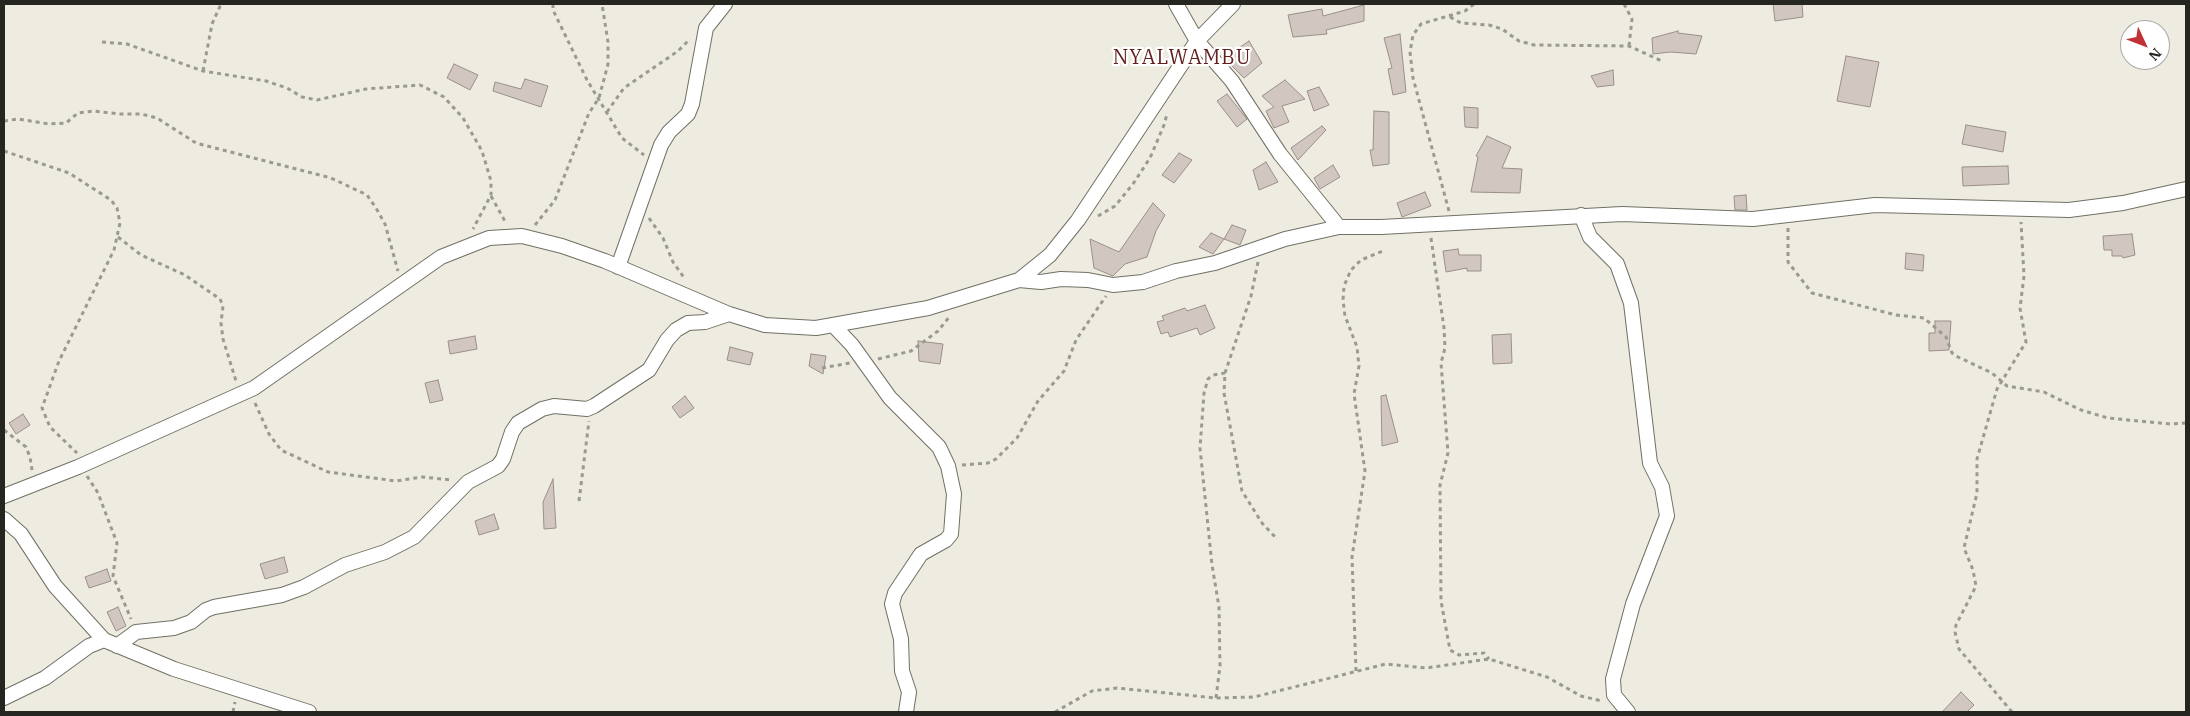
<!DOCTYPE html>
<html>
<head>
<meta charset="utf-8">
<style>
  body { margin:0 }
  #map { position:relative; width:2190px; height:716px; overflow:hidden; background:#eeece0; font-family:"IBM Plex Serif",serif }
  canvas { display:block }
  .frame { position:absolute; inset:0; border:5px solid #262621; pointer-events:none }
  .north { position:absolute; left:2120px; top:20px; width:50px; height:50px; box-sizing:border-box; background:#fff; border:1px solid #a8a8a6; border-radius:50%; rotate:133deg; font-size:14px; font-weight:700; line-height:20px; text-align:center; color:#262621 }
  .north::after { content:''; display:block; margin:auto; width:18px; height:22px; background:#c13237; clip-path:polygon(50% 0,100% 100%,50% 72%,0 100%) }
</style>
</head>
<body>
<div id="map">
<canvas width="2190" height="716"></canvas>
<div class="frame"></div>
<div class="north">N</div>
</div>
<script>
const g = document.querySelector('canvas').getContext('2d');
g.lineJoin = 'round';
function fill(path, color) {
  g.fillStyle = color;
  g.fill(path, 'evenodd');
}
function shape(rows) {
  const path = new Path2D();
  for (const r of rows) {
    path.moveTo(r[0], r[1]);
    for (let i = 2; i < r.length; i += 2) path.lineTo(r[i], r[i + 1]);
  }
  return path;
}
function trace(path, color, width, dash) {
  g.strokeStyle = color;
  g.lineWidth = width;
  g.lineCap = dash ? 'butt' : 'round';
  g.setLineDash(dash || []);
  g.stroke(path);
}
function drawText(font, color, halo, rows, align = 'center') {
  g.font = font + ' "IBM Plex Serif",serif';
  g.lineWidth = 4.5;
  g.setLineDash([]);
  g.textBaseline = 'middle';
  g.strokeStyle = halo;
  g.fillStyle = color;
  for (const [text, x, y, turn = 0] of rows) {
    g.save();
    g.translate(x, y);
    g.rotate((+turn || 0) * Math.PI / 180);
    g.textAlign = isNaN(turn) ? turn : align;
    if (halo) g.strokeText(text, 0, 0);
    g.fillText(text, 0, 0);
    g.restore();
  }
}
const building = shape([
  [1773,4,1802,4,1803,17,1775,21,1773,4],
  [1364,5,1364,21,1326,30,1327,34,1293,37,1288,15,1322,9,1323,16,1364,5],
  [1678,31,1678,33,1702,36,1696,54,1671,52,1653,54,1652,38,1678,31],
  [1400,34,1406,92,1393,95,1388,69,1392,68,1384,38,1400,34],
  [1249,41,1262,63,1244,78,1224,58,1249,41],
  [1846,56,1879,62,1870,107,1837,101,1846,56],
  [454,64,478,75,470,90,447,78,454,64],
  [1613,70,1614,85,1597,87,1591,76,1613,70],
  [525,79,548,86,541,107,493,91,495,82,521,89,525,79],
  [1285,80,1305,99,1282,106,1289,122,1274,128,1266,111,1274,107,1262,96,1285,80],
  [1319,87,1329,105,1314,111,1307,91,1319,87],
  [1227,94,1247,119,1237,127,1217,101,1227,94],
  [1464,107,1478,108,1478,128,1465,127,1464,107],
  [1374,111,1389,112,1389,164,1373,166,1370,150,1373,150,1374,111],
  [1966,125,2006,132,2003,152,1962,144,1966,125],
  [1322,126,1326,130,1298,160,1291,148,1322,126],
  [1487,136,1511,147,1502,168,1522,169,1520,193,1471,192,1478,157,1476,156,1487,136],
  [1179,153,1192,160,1174,183,1162,175,1179,153],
  [1266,162,1278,182,1259,190,1253,170,1266,162],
  [1333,165,1340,177,1320,189,1314,178,1333,165],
  [2008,166,2009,184,1963,186,1962,167,2008,166],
  [1425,192,1431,206,1402,217,1397,203,1425,192],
  [1746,195,1747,210,1735,210,1734,196,1746,195],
  [1153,203,1165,215,1156,231,1147,257,1125,264,1113,276,1094,268,1090,239,1119,252,1153,203],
  [1232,225,1246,230,1240,245,1224,239,1232,225],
  [1211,233,1224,239,1213,254,1199,247,1211,233],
  [2132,234,2135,255,2123,258,2122,256,2112,256,2112,250,2104,250,2103,236,2132,234],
  [1458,249,1459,255,1481,255,1481,271,1467,271,1467,268,1446,272,1443,251,1458,249],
  [1906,253,1924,255,1923,271,1905,269,1906,253],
  [1205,305,1215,328,1200,335,1197,328,1170,337,1168,332,1161,334,1157,322,1164,320,1162,316,1185,308,1187,311,1205,305],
  [1935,321,1951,321,1949,350,1929,351,1929,333,1935,333,1935,321],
  [1511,334,1512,363,1493,364,1492,335,1511,334],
  [475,336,477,349,450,354,448,341,475,336],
  [918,341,943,344,940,364,919,361,918,341],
  [730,347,753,353,750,365,727,360,730,347],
  [811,354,826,356,823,374,809,366,811,354],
  [438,380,443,400,430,403,425,383,438,380],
  [1386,395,1398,442,1382,446,1381,396,1386,395],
  [685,396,694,408,680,418,672,407,685,396],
  [23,414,30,425,16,434,9,423,23,414],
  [553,479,556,528,544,529,543,502,553,479],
  [494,514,499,529,479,535,475,521,494,514],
  [284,557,288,572,265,579,260,564,284,557],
  [107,569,111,581,89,588,85,577,107,569],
  [118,607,126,626,116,631,107,612,118,607],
  [1961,692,1974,705,1967,712,1942,712,1961,692]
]);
const path = shape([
  [553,4,553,10,587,80,622,138,644,155],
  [1624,4,1632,19,1629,46],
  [1450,17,1461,23,1489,25,1502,29,1519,41,1534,45,1629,46,1664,62],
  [102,42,127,44,203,71,266,81,287,88,302,97,317,100,366,89,420,85,444,97,463,118,482,151,491,181,491,195,473,229],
  [203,71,212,24,221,4],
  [607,112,624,88,678,51,689,40],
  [4,121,18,119,49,124,66,123,78,113,94,111,119,114,141,114,157,118,196,143,331,178,367,195,376,208,385,224,398,271],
  [4,151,69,173,111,200,117,208,120,223,114,250,59,361,42,408,50,427,77,453],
  [491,196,506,223],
  [1449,211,1413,78,1410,52,1413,35,1421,24,1465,11,1474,4],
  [1098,216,1115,206,1133,184,1150,158,1164,125,1167,114],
  [649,218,663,238,673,262,685,279],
  [535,225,555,200,589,113,599,98,608,64,608,42,602,4],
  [1788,228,1788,262,1812,293,1896,315,1924,318,1946,337,1952,353,1956,356,1992,373,2007,386,2044,392,2081,410,2108,418,2170,424,2186,423],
  [118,237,141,255,185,275,220,299,223,306,221,323,223,339,236,381],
  [1431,238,1444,328,1445,348,1441,363,1448,453,1440,485,1441,601,1450,650,1459,655,1484,653,1489,659],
  [1258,262,1251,296,1225,373,1224,393,1242,491,1262,523,1277,539],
  [878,359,911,351,938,331,950,316],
  [822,368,850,363],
  [255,403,269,434,281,450,328,472,396,481,422,477,452,480],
  [4,430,26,447,30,457,32,470],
  [962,465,988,463,996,459,1017,438,1038,401,1064,371,1076,340,1106,296],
  [87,476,98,493,117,543,113,576,131,619],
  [579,501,589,421],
  [1356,671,1352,557,1365,471,1354,394,1359,366,1357,347,1345,316,1343,300,1344,286,1351,270,1361,260,1383,251],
  [1216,698,1220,666,1219,607,1212,565,1200,448,1204,393,1208,379,1213,375,1225,373],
  [233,712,235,702],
  [1055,712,1092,691,1117,688,1216,698,1254,697,1386,664,1426,668,1489,659,1547,677,1581,696,1602,701],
  [2012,712,1959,649,1955,632,1956,625,1976,586,1973,570,1964,548,1977,493,1977,459,1997,389,2026,342,2020,308,2024,276,2021,222]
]);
const minor = shape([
  [1176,4,1197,41,1232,81,1280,154,1339,227],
  [1581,215,1590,237,1617,264,1631,303,1650,463,1662,487,1667,516,1633,604,1613,679,1614,695,1628,712],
  [618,267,661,145,669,132,688,114,692,104,706,28,725,4],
  [1019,280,1041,282,1061,279,1088,280,1113,285,1143,282,1176,271,1215,263,1285,239,1339,227,1381,227,1622,214,1753,219,1875,205,2069,210,2123,203,2186,189],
  [833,325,852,345,890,398,939,447,948,466,954,494,951,534,946,540,921,554,895,593,892,604,901,639,902,671,909,692,906,712],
  [4,496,78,467,254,388,441,257,489,238,522,236,562,246,605,261,729,314,765,325,816,328,928,308,1019,280,1050,255,1078,220,1197,41,1233,4],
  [4,519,21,534,55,586,104,640,174,669,309,712],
  [117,646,136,632,174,628,191,622,206,610,214,607,282,595,304,587,345,565,385,552,414,537,468,482,498,466,503,459,512,432,518,423,542,409,554,406,587,409,594,406,649,370,667,340,676,330,688,323,705,322,729,314],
  [4,698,45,678,89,646,104,640]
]);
const quarterNames = [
  ["NYALWAMBU",1182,58]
];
fill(building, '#d2c6c0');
trace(building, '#9a8f89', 1);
trace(minor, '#717065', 16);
trace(path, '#9b9a91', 3, [4, 4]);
trace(minor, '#fff', 14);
g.letterSpacing = '1px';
drawText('20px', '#631e1e', '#fff', quarterNames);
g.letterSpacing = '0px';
</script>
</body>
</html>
